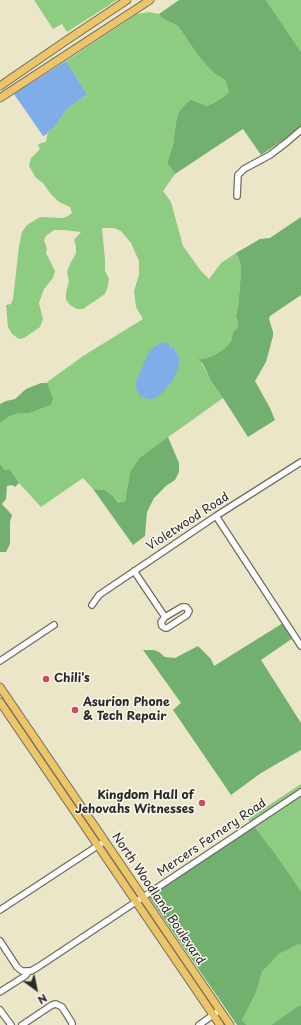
<!DOCTYPE html>
<html>
<head>
<meta charset="utf-8">
<style>
  body { margin:0 }
  #map { position:relative; width:301px; height:1025px; overflow:hidden; background:#ece6c9; font-family:"Playpen Sans",sans-serif }
  canvas { display:block }
  .north { position:absolute; left:16px; top:969px; width:40px; height:40px; -webkit-text-stroke:3px #fbf7ec; paint-order:stroke; rotate:147deg; font-size:11px; font-weight:700; line-height:16px; text-align:center; color:#2b2b2b }
  .north::after { content:''; display:block; margin:auto; width:14px; height:18px; background:#2b2b2b; clip-path:polygon(50% 0,100% 100%,50% 72%,0 100%) }
</style>
</head>
<body>
<div id="map">
<canvas width="301" height="1025"></canvas>
<div class="north">N</div>
</div>
<script>
const g = document.querySelector('canvas').getContext('2d');
g.lineJoin = 'round';
function fill(path, color) {
  g.fillStyle = color;
  g.fill(path, 'evenodd');
}
function shape(rows) {
  const path = new Path2D();
  for (const r of rows) {
    path.moveTo(r[0], r[1]);
    for (let i = 2; i < r.length; i += 2) path.lineTo(r[i], r[i + 1]);
  }
  return path;
}
function trace(path, color, width, dash) {
  g.strokeStyle = color;
  g.lineWidth = width;
  g.lineCap = dash ? 'butt' : 'round';
  g.setLineDash(dash || []);
  g.stroke(path);
}
function drawText(font, color, halo, rows, align = 'center') {
  g.font = font + ' "Playpen Sans",sans-serif';
  g.lineWidth = 3;
  g.setLineDash([]);
  g.textBaseline = 'middle';
  g.strokeStyle = halo;
  g.fillStyle = color;
  for (const [text, x, y, turn = 0] of rows) {
    g.save();
    g.translate(x, y);
    g.rotate((+turn || 0) * Math.PI / 180);
    g.textAlign = isNaN(turn) ? turn : align;
    if (halo) g.strokeText(text, 0, 0);
    g.fillText(text, 0, 0);
    g.restore();
  }
}
const green = shape([
  [34,0,117,0,67,32,62,24,53,29],
  [266,0,301,0,301,52],
  [149,12,159,14,162,18,178,26,199,57,214,73,225,80,229,92,223,97,214,103,206,106,176,123,173,145,167,163,175,174,163,191,171,202,183,246,201,271,209,279,221,263,236,253,240,262,241,271,239,297,239,302,236,316,238,322,237,328,233,332,231,341,225,348,213,356,203,359,199,358,211,381,223,398,139,458,130,472,125,501,118,503,112,495,105,490,93,489,83,478,41,507,19,483,10,469,5,470,0,464,0,423,10,416,20,413,30,413,51,405,47,383,46,383,83,356,143,319,136,307,134,291,139,275,139,261,131,243,121,231,114,228,102,228,105,260,105,271,109,279,108,286,105,294,83,309,77,309,70,305,66,300,66,292,69,281,67,272,70,264,76,253,76,246,74,240,81,232,64,230,54,230,46,236,44,240,47,249,46,253,55,271,53,278,44,289,39,303,43,319,40,327,24,338,19,339,12,334,8,327,6,305,11,304,13,299,19,246,22,232,27,225,40,217,63,218,68,216,72,213,70,207,59,202,50,193,43,183,36,178,29,166,31,158,40,149,38,145,41,143,46,142,48,131,54,128,66,110,87,94,66,61,137,14],
  [162,342,169,347,174,348,179,357,150,400,143,397,136,388,136,382,155,346],
  [301,784,301,789,250,822,248,819],
  [301,795,301,891,274,852,254,826],
  [299,944,301,945,301,1006,298,1006,271,1025,247,1025,242,1020,256,993,262,972,279,954]
]);
const forest = shape([
  [179,0,266,0,301,52,301,127,295,132,261,155,243,129,175,174,167,163,173,145,176,123,179,112,185,105,191,100,206,106,214,103,223,97,229,92,225,80,214,73,199,57,178,26,162,18,159,14],
  [301,217,301,295,270,316,269,319,273,332,273,336,266,362,255,381,270,408,275,420,248,437,223,398,211,381,203,364,198,358,203,359,213,356,225,348,231,341,233,332,237,328,238,322,236,316,239,302,239,297,241,271,240,262,236,253,260,239,270,238],
  [41,383,47,383,53,399,51,405,30,413,20,413,10,416,0,423,0,404,6,401,15,399,26,389],
  [168,437,179,463,179,472,175,480,166,486,154,498,147,512,145,536,133,545,93,489,105,490,112,495,118,503,125,501,130,472,139,458],
  [0,457,0,464,5,470,10,469,19,483,15,487,12,485,7,486,6,499,2,504,12,515,10,522,10,544,6,552,0,552],
  [283,623,293,638,261,660,301,723,301,750,261,773,231,795,173,710,181,703,143,650,154,650,159,652,165,657,175,658,198,646,211,659,214,666],
  [254,826,274,852,301,891,301,945,299,944,279,954,262,972,256,993,242,1020,247,1025,237,1025,149,897],
  [298,1006,301,1006,301,1025,271,1025]
]);
const water = shape([
  [66,61,87,94,66,110,54,128,48,131,47,134,43,136,14,94],
  [162,342,165,344,169,342,169,347,174,348,179,357,179,362,177,372,171,383,162,393,155,398,149,400,139,395,136,388,136,382,149,352,155,346]
]);
const minor = shape([
  [237,196,238,175,244,169,270,155,287,142,301,130],
  [216,516,301,646],
  [134,571,165,617,161,622,162,626,165,628,167,628,187,615,189,611,186,607,182,607,165,617],
  [92,605,99,595,216,516,301,462],
  [0,661,54,625],
  [0,910,105,841],
  [0,941,17,967,22,971,31,971,38,967,301,792],
  [0,992,25,976,29,971],
  [0,1010,11,1025],
  [22,1025,52,1005,56,1004,62,1007,72,1023,72,1025],
  [199,1025,220,1010]
]);
const major = shape([
  [0,86,67,40,127,0],
  [0,98,150,0],
  [0,687,230,1025],
  [0,702,220,1025]
]);
const markers = [
  [46,679,4,"#d1495b"],
  [75,710,4,"#d1495b"],
  [202,803,4,"#d1495b"]
];
const streetNames = [
  ["Violetwood Road",188,522,-33],
  ["Mercers Fernery Road",212,838,-34],
  ["North Woodland Boulevard",158,899,56]
];
const poiNames = [
  ["Chili's",54,679],
  ["Asurion Phone",83,703],
  ["& Tech Repair",83,717],
  ["Kingdom Hall of",194,796,"right"],
  ["Jehovahs Witnesses",194,810,"right"]
];
fill(green, '#8ecc82');
fill(forest, '#72b070');
fill(water, '#7eade8');
trace(minor, '#6f6c62', 8);
trace(major, '#6f6c62', 9);
trace(minor, '#fff', 5.5);
trace(major, '#edc569', 7);
for (const [x, y, r, color] of markers) {
  const dot = new Path2D();
  dot.arc(x, y, r, 0, 2 * Math.PI);
  g.fillStyle = color;
  g.fill(dot);
  trace(dot, '#fbf7ec', 1.5);
}
drawText('12px', '#2b2b2b', '#fbf7ec', streetNames);
drawText('bold 12px', '#2b2b2b', '#fbf7ec', poiNames, 'left');
</script>
</body>
</html>
